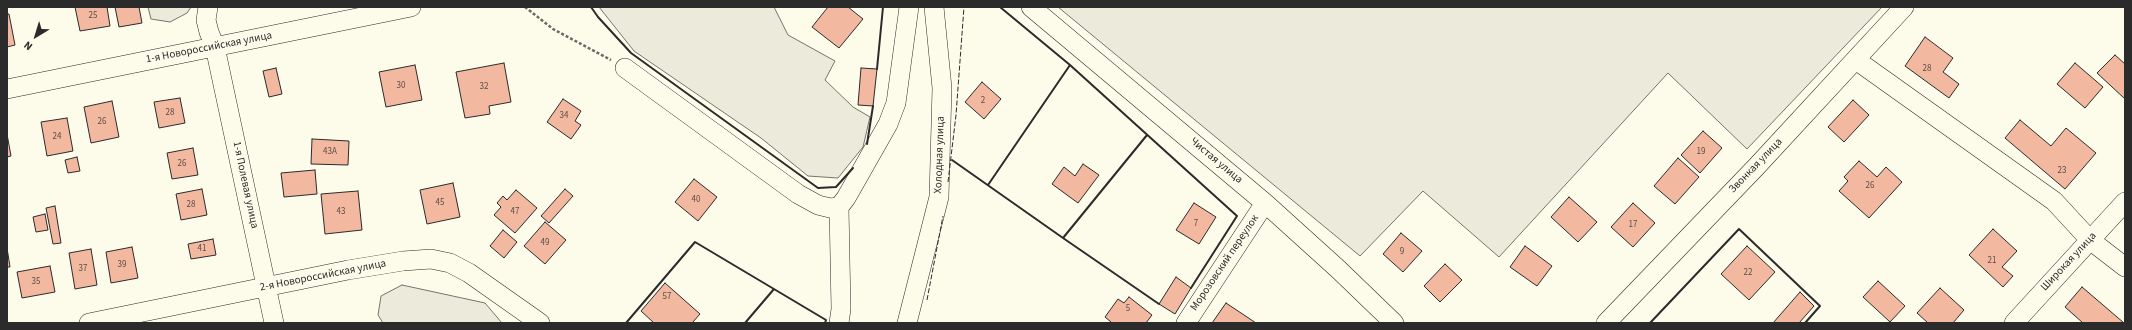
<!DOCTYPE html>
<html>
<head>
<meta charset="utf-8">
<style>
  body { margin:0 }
  #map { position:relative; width:2132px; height:330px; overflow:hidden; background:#fdfbea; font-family:"Source Sans 3",sans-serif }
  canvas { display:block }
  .frame { position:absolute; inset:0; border:8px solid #2b2b2b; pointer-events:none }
  .north { position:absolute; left:16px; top:16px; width:40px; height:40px; -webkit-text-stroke:3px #fdfbea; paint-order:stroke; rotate:218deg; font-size:11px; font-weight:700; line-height:16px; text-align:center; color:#2b2b2b }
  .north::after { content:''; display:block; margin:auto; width:14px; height:18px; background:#2b2b2b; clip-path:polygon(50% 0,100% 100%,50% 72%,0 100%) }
</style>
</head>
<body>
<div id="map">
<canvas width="2132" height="330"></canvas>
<div class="frame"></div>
<div class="north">N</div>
</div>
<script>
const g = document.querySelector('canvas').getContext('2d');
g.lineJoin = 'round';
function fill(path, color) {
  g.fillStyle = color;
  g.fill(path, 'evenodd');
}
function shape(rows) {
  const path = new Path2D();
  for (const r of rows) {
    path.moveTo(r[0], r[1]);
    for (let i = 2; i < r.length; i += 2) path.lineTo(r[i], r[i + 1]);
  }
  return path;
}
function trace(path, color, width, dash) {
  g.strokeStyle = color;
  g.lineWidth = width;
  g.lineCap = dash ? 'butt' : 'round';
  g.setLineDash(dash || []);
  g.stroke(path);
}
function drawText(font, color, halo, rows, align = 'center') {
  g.font = font + ' "Source Sans 3",sans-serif';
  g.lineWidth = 3;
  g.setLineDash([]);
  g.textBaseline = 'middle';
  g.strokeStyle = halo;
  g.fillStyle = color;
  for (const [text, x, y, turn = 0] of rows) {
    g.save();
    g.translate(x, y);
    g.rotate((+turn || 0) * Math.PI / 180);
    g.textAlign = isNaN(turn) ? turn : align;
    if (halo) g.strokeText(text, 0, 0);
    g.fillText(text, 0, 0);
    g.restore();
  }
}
const green = shape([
  [148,7,191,7,187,13,170,22,151,19,148,7],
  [599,7,774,7,788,35,835,61,825,80,853,107,870,117,863,147,838,178,808,176,761,138,634,51,599,7],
  [1058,7,1882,7,1747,149,1668,73,1499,257,1423,191,1360,256,1058,7],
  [402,285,485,303,502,323,383,323,378,315,381,296,402,285]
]);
const building = shape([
  [75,7,107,7,110,26,80,31,75,7],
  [115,7,139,7,142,23,119,27,115,7],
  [828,7,848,7,863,19,839,48,812,27,828,7],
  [7,14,9,14,15,45,7,47,7,14],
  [1925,37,1953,58,1943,72,1959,84,1949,98,1905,66,1925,37],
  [2115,55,2125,64,2125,99,2097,73,2115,55],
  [504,63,511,102,489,106,490,114,465,118,456,72,504,63],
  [2075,63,2103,87,2085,108,2057,84,2075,63],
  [415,65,422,100,386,107,379,72,415,65],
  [276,68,282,94,269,97,263,71,276,68],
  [861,68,877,69,873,106,858,105,861,68],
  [982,82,1001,99,984,119,965,102,982,82],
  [180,98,185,123,159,128,154,102,180,98],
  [563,99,581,111,575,121,581,125,571,139,547,122,563,99],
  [1853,100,1869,115,1844,142,1828,127,1853,100],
  [112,101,119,137,91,143,84,107,112,101],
  [67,118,73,151,47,156,41,122,67,118],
  [2020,120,2051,146,2066,128,2096,153,2065,189,2005,138,2020,120],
  [1703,131,1722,148,1700,173,1681,155,1703,131],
  [7,134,11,156,7,157,7,134],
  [312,139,349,141,348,165,311,164,312,139],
  [193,148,198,175,172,179,167,153,193,148],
  [77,157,80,171,68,173,65,160,77,157],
  [1678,158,1699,177,1675,204,1654,186,1678,158],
  [1859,161,1877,177,1886,167,1902,182,1869,218,1839,191,1848,181,1844,177,1859,161],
  [1083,164,1099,175,1078,203,1052,184,1064,167,1075,176,1083,164],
  [315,170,317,194,284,197,281,173,315,170],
  [694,179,717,197,698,221,675,202,694,179],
  [453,183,460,217,427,224,420,190,453,183],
  [202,189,207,215,181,220,176,194,202,189],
  [565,189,573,196,549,223,541,216,565,189],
  [516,190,537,208,515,233,494,215,501,207,497,203,503,196,507,200,516,190],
  [358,191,362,230,325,234,321,194,358,191],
  [1569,197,1597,222,1578,242,1551,217,1569,197],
  [1194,203,1216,217,1199,244,1176,230,1194,203],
  [1633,203,1655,223,1633,247,1611,227,1633,203],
  [55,206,61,243,53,244,46,208,55,206],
  [45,214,48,230,36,232,33,217,45,214],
  [545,222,566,240,545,264,524,246,545,222],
  [1993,229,2017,251,2002,267,2013,276,2003,287,1969,255,1993,229],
  [503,230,517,242,504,258,490,246,503,230],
  [1401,233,1422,251,1403,272,1383,254,1401,233],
  [213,239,216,255,191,259,188,244,213,239],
  [1525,246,1552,266,1537,286,1510,267,1525,246],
  [1747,246,1775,272,1749,300,1721,274,1747,246],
  [132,247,138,278,111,283,106,252,132,247],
  [7,248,10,267,7,267,7,248],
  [91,249,97,285,75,289,69,253,91,249],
  [1445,264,1462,280,1440,302,1424,286,1445,264],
  [50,266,55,292,22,298,17,272,50,266],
  [1176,277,1191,288,1175,314,1159,304,1176,277],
  [1878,281,1905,306,1890,322,1863,297,1878,281],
  [665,283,700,314,692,323,654,323,641,311,665,283],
  [2082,287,2124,323,2083,323,2065,307,2082,287],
  [1940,288,1964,310,1953,323,1928,323,1917,313,1940,288],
  [1800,292,1814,306,1799,323,1773,323,1800,292],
  [1129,297,1152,315,1146,323,1110,323,1111,322,1105,317,1118,299,1124,303,1129,297],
  [1226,303,1256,323,1212,323,1226,303]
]);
const path = shape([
  [525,7,553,29,611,60]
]);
const minor = shape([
  [208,7,206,20,209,32,215,47,274,323],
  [1031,7,1265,203,1338,269,1394,323],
  [1856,60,2054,201,2090,240,2125,267],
  [625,68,798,194,818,205,830,208,839,207],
  [7,89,411,7],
  [89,323,348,270,403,261,431,259,450,263,469,273,540,323],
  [839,323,841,309,839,207,846,198,888,124,896,103,909,7],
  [907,323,939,197,942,88,934,7],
  [1186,323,1265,203],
  [1606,323,1757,166,1904,7],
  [2014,323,2125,202]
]);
const fence = shape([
  [948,182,956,115,964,7],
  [927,300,943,216]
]);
const wall = shape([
  [591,7,598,17,631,53,818,188,836,187,853,168],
  [1000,7,1070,65,1237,216,1191,288],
  [877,69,883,7],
  [867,144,873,106],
  [952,160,1063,238,1147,135],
  [988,185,1070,65],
  [1063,238,1159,304],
  [626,323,695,242,826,320,825,323],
  [745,323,774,289],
  [1650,323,1739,229,1820,306,1805,323]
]);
const numberNames = [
  ["25",93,16],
  ["28",1927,69],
  ["30",401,86],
  ["32",484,87],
  ["2",983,101],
  ["28",170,113],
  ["34",564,116],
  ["26",102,122],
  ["24",57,137],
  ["43А",330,152],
  ["19",1701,152],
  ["26",182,164],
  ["23",2062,171],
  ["26",1870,186],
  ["40",696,200],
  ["45",440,203],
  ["28",191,205],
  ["43",341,212],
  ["47",515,212],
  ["7",1196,224],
  ["17",1633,225],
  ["49",545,243],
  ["41",202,249],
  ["9",1402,252],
  ["21",1992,261],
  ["39",122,265],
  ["37",83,269],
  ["22",1748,273],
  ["35",36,282],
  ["57",667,297],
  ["5",1128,309]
];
const streetNames = [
  ["1-я Новороссийская улица",209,48,-11],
  ["Холодная улица",940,155,-88],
  ["Чистая улица",1216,161,40],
  ["Звонкая улица",1756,166,-46],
  ["1-я Полевая улица",245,185,78],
  ["Широкая улица",2069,262,-47],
  ["Морозовский переулок",1225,263,-56],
  ["2-я Новороссийская улица",323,276,-11]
];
fill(green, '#ecebdb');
trace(green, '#74746e', 1);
fill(building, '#f2b8a0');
trace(building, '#2b2b2b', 1);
trace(minor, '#2b2b2b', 20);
trace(path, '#6a6964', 2.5, [3, 2]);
trace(minor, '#fdfbea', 19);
trace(fence, '#2b2b2b', 1, [5, 2]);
trace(wall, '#2b2b2b', 2);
drawText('9px', '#5d4e48', null, numberNames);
drawText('11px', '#2b2b2b', '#fdfbea', streetNames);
</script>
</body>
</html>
